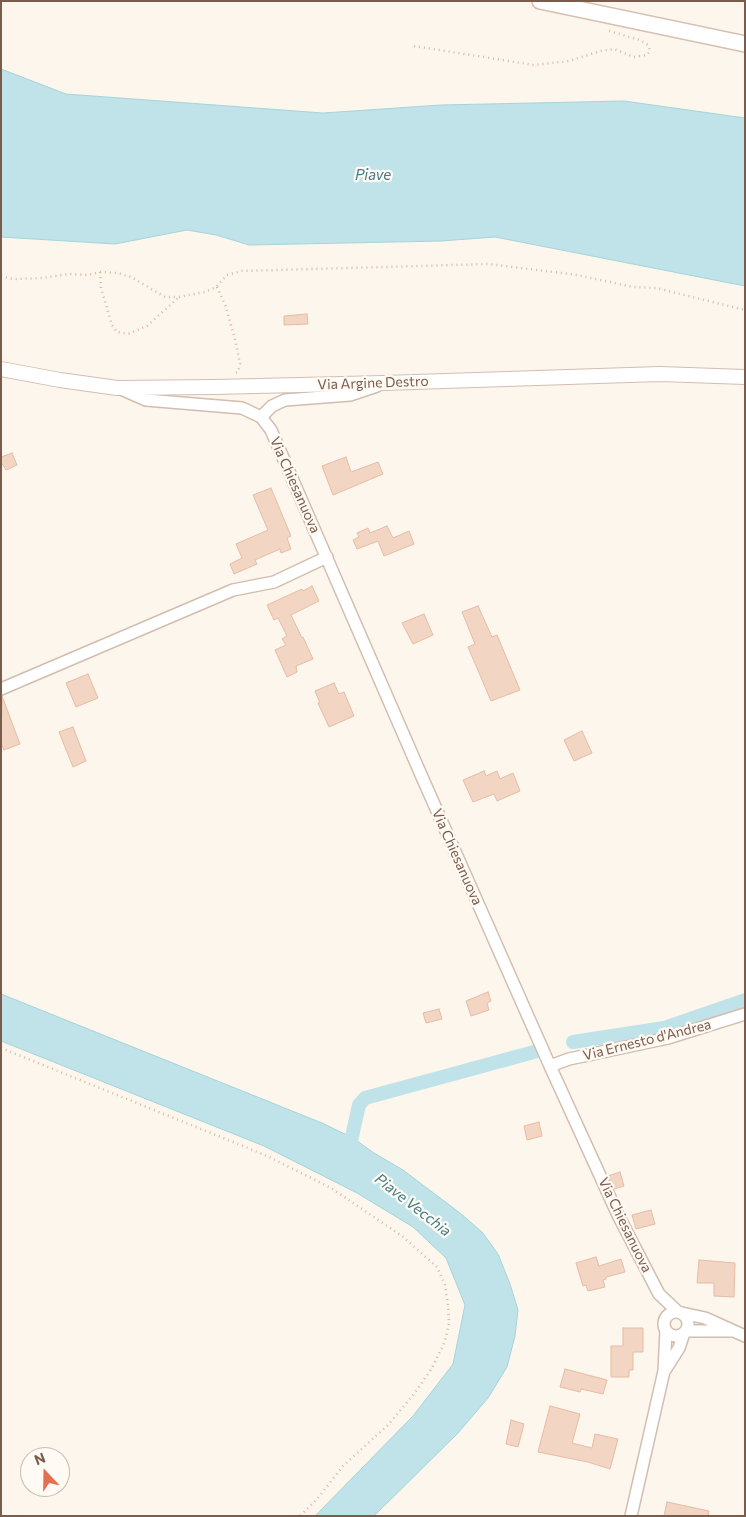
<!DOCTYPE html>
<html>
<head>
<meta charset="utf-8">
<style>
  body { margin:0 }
  #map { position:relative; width:746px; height:1517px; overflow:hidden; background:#fdf6ec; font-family:Commissioner,sans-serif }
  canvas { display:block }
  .frame { position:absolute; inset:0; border:2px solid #7a5c4d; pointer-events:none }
  .north { position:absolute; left:20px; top:1447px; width:50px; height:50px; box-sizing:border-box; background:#fffaf3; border:1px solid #cabbb1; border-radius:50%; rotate:339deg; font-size:14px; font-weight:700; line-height:20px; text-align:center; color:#7a5c4d }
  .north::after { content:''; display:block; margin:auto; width:18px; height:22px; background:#e76f51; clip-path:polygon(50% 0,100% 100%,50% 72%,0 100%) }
</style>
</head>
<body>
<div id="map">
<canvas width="746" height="1517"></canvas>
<div class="frame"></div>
<div class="north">N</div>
</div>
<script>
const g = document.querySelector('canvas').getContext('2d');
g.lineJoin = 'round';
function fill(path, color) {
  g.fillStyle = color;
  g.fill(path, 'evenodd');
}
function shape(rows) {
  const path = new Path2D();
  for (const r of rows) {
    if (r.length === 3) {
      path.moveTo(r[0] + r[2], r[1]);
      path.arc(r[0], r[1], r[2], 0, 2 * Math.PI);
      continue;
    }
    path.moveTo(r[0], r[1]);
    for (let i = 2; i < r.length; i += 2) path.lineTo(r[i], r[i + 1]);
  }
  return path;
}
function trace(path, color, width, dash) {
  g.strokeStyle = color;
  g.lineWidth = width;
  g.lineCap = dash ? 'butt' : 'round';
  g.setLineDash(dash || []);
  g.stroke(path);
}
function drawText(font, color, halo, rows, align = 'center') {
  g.font = font + ' Commissioner,sans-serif';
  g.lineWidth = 4.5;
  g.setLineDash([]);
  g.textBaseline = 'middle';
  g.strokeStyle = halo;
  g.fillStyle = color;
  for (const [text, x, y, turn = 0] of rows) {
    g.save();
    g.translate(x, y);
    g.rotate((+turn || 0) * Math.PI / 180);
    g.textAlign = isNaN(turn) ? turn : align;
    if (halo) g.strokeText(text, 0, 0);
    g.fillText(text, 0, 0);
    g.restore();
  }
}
const water = shape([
  [1,69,66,94,323,113,441,105,624,101,745,118,745,286,495,237,441,241,249,245,216,235,187,230,115,244,1,237,1,69],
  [1,994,322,1123,353,1138,374,1153,403,1170,460,1213,482,1232,498,1254,510,1284,518,1310,515,1336,507,1367,488,1398,458,1433,374,1516,315,1516,413,1416,453,1364,465,1305,446,1258,413,1227,357,1193,264,1146,1,1041,1,994]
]);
const canal = shape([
  [573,1042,664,1028,745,1000],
  [346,1153,351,1141,359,1105,365,1098,534,1052]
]);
const building = shape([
  [307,314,308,324,284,325,284,316,307,314],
  [12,453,17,465,6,470,1,462,1,457,12,453],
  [346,457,351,472,378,462,383,474,333,495,322,466,346,457],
  [271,488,291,536,287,538,291,549,281,553,280,549,255,560,257,564,234,574,230,564,242,558,236,544,268,530,253,495,271,488],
  [387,526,393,538,409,531,414,544,384,556,378,541,357,549,353,540,359,537,357,533,368,528,370,533,387,526],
  [312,586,319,601,291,615,302,638,303,637,313,659,296,666,297,672,287,677,275,650,286,645,282,639,287,636,278,618,274,620,267,605,302,589,303,591,312,586],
  [478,606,492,637,497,635,520,690,491,701,468,647,475,644,462,612,478,606],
  [424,614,433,635,413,644,402,623,424,614],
  [88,674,98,698,76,707,66,683,88,674],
  [334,683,339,694,344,692,354,716,329,727,318,703,320,703,315,691,334,683],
  [2,696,20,744,4,750,1,743,2,696],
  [73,727,86,761,73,767,59,732,73,727],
  [582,731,592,753,574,761,564,740,582,731],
  [484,771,486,776,497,771,500,779,513,773,520,791,497,801,494,794,473,802,463,780,484,771],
  [488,992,491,1001,487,1003,489,1010,471,1016,466,1001,488,992],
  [439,1009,442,1019,426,1023,423,1013,439,1009],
  [539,1122,542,1136,527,1140,524,1126,539,1122],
  [620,1172,624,1186,614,1189,608,1176,620,1172],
  [651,1210,655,1224,636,1229,632,1215,651,1210],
  [596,1257,599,1266,621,1259,625,1272,606,1277,606,1279,603,1280,605,1287,588,1291,586,1285,583,1286,576,1263,596,1257],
  [699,1260,735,1263,734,1297,714,1296,714,1283,697,1283,699,1260],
  [623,1328,643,1328,643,1352,633,1352,633,1370,629,1370,629,1377,611,1377,611,1346,623,1346,623,1328],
  [565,1369,607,1380,603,1394,581,1389,580,1392,560,1387,565,1369],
  [550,1406,580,1414,572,1443,592,1448,595,1434,618,1439,610,1469,588,1462,538,1452,550,1406],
  [511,1420,524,1424,518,1447,506,1444,511,1420],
  [667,1502,709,1511,708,1516,664,1516,667,1502]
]);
const path = shape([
  [414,46,534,65,569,61,601,51,614,49,634,57,647,55,650,51,648,45,640,40,609,31],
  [100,272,101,288,112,325,117,332,128,334,147,326,179,297],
  [1,276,13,279,43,278,68,274,88,275,100,272,117,273,131,277,165,297,179,297,205,292,216,287,227,275,242,271,489,264,577,275,633,287,656,288,745,310],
  [217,287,226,307,236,343,240,364,238,372,235,373],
  [1,1048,265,1155,331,1188,402,1236,437,1267,445,1285,448,1305,449,1323,445,1341,432,1368,414,1394,388,1425,343,1466,318,1498,300,1516]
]);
const minor = shape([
  [121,389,146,400,242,408,261,417,271,430,422,777,550,1066,618,1215,659,1294,678,1312],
  [261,417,272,406,285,400,350,395,377,386],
  [1,689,233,590,274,582,327,557],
  [550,1066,569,1059,668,1038,745,1014],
  [676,1324,12],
  [682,1313,705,1318,745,1336],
  [686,1331,731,1331],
  [665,1370,679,1348,684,1333],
  [631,1516,664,1371,666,1330]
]);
const tertiary = shape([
  [1,369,60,380,117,388,214,387,384,383,660,374,745,377]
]);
const secondary = shape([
  [540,1,745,44]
]);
const streetNames = [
  ["Via Argine Destro",373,383,-2],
  ["Via Chiesanuova",295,485,66],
  ["Via Chiesanuova",457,857,66],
  ["Via Ernesto d'Andrea",647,1040,-14],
  ["Via Chiesanuova",625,1225,64]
];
const waterNames = [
  ["Piave",373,175],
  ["Piave Vecchia",413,1205,38]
];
fill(water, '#bfe3e8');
trace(water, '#a5d3da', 1);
trace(canal, '#bfe3e8', 14);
fill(building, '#f3d5c3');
trace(building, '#e6bba3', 1);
trace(minor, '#d1beb0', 14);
trace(tertiary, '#d1beb0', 16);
trace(secondary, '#d6c0b0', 18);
trace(path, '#d9b8a5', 2.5, [1, 4]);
trace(minor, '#fff', 11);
trace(tertiary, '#fff', 14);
trace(secondary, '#fff', 15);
drawText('14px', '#7a5c4d', '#fffaf3', streetNames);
drawText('italic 15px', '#437c86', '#fffaf3', waterNames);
</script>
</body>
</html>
